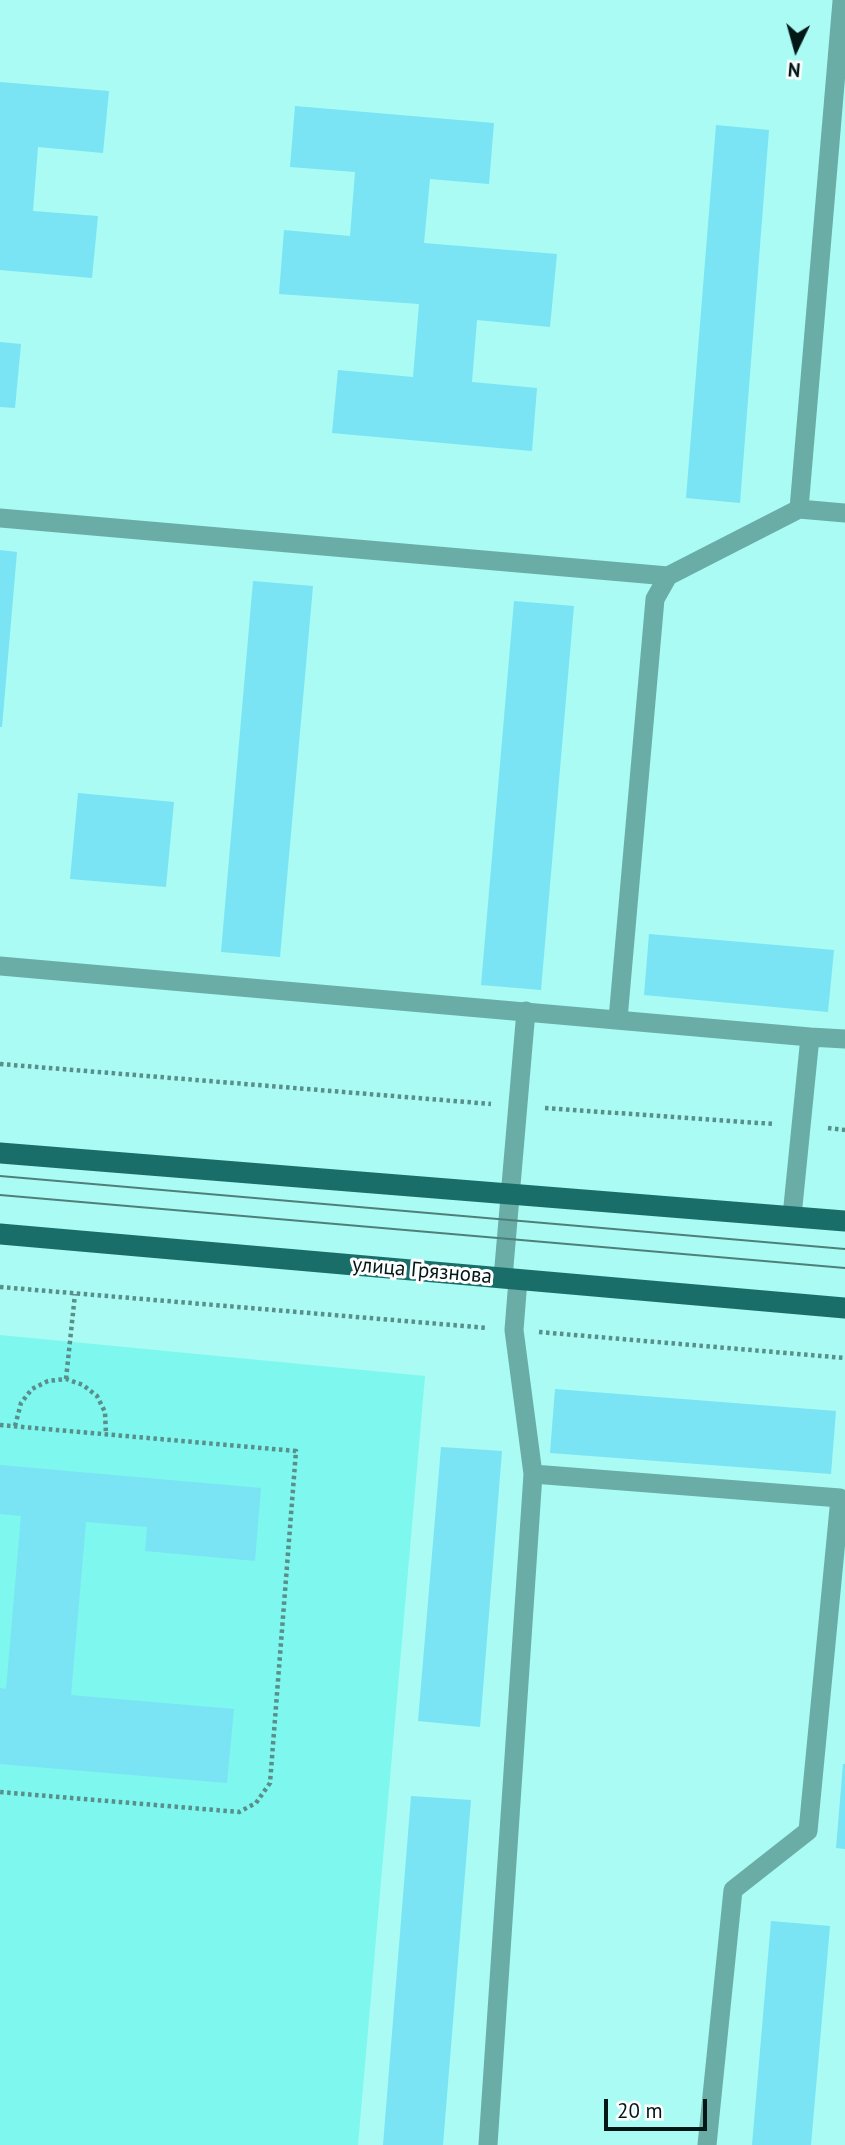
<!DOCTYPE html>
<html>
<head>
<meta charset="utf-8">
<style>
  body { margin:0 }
  #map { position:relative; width:845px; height:2145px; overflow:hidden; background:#a9fbf4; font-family:"PT Sans",sans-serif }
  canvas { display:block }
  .north { position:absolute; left:761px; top:14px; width:70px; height:70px; -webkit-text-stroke:5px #fff; paint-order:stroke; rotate:185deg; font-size:19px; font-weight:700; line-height:28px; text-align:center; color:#021817 }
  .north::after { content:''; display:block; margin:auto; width:24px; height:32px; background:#021817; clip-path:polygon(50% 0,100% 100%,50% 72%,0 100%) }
  .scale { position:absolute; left:604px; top:2099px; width:103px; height:32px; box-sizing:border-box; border:4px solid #021817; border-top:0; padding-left:9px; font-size:21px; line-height:24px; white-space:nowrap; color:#021817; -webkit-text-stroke:5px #fff; paint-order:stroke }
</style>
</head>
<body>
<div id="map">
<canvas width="845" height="2145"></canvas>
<div class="north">N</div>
<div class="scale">20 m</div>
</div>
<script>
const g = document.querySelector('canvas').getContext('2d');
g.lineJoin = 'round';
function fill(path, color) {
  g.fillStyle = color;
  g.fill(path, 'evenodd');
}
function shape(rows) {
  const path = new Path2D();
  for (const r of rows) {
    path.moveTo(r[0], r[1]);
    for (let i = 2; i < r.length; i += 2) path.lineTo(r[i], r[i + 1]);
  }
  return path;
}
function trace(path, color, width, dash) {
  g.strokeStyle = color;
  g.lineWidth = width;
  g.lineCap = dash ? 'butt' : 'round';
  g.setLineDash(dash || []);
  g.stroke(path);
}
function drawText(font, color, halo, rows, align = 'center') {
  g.font = font + ' "PT Sans",sans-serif';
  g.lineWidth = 6;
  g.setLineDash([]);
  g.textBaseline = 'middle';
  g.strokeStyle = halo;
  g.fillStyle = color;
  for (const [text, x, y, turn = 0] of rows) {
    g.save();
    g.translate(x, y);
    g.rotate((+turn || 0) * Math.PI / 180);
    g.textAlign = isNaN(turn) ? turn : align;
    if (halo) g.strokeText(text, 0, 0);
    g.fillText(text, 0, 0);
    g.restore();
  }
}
const built = shape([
  [0,1335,425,1376,358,2145,0,2145]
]);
const building = shape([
  [0,82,109,91,103,153,38,147,33,211,98,216,92,278,0,270],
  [295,106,494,123,489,184,430,179,424,243,557,254,550,327,477,320,472,382,537,388,532,451,332,433,338,370,413,377,419,304,279,294,284,230,350,236,355,172,290,167],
  [716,125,769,130,740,503,686,498],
  [0,342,21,344,15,408,0,407],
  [0,550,17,552,2,727,0,727],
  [253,581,313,586,280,957,221,952],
  [514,601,574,606,541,990,481,985],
  [78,793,174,802,166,887,70,879],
  [649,934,834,950,828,1012,644,995],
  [555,1389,836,1411,831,1474,550,1453],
  [441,1447,502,1451,480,1727,418,1721],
  [0,1465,261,1488,255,1561,145,1551,147,1527,86,1522,71,1695,234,1709,227,1783,0,1764,0,1688,6,1689,21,1516,0,1514],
  [843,1764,845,1764,845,1849,836,1848],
  [411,1796,471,1800,443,2145,383,2145],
  [771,1921,830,1926,811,2145,752,2145]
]);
const path = shape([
  [0,1064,491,1104],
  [545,1108,774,1124],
  [828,1128,845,1130],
  [0,1287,488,1328],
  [539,1332,845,1358],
  [66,1379,75,1294],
  [0,1425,296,1451,270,1783,256,1803,239,1812,0,1792],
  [15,1426,21,1403,32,1389,48,1381,66,1379,83,1385,97,1396,105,1412,106,1435]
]);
const service = shape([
  [842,1,799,509,845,513],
  [0,518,668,576],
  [0,966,810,1037,792,1216],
  [618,1019,655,599,668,576,799,509],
  [810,1037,845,1039],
  [503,1278,526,1011],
  [533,1474,840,1498,808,1831,733,1890,707,2145],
  [488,2145,533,1474,514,1330,518,1280]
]);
const primary = shape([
  [0,1153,845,1221],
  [0,1234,845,1308]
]);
const tram = shape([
  [0,1176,845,1249],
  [0,1195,845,1268]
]);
const streetNames = [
  ["улица Грязнова",422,1271,5]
];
fill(built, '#7ef7ee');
fill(building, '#7ae4f4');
trace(path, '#598f8b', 4.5, [3.5, 3.5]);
trace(service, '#6aaca6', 19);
trace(primary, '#1a6e69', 21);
trace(tram, '#4e7f7b', 2);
drawText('21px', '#021817', '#fff', streetNames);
</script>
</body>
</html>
